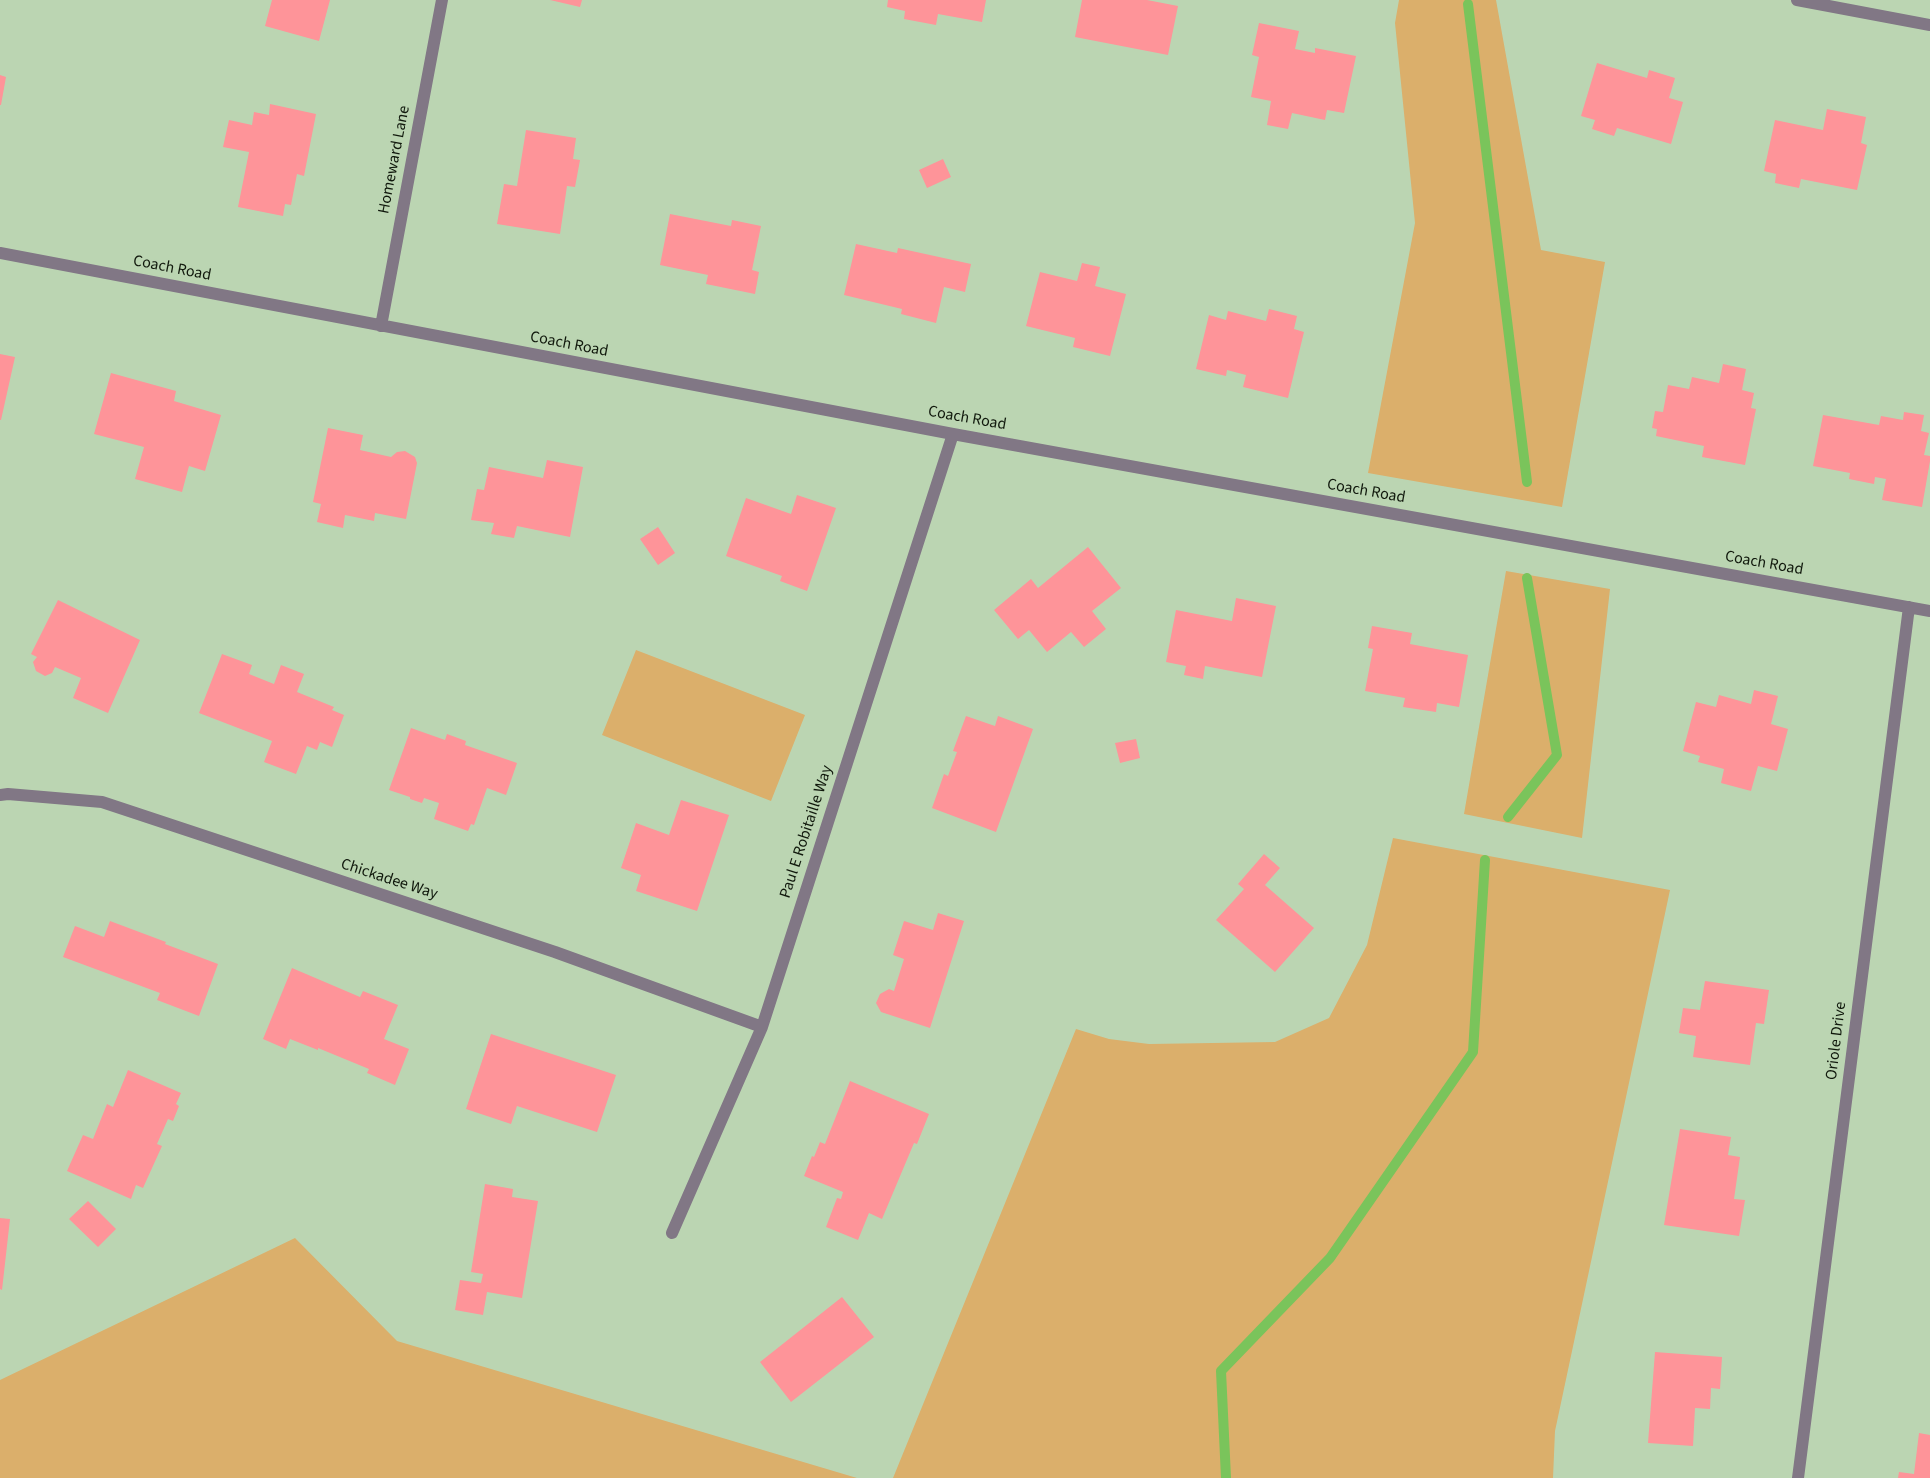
<!DOCTYPE html>
<html>
<head>
<meta charset="utf-8">
<style>
  body { margin:0 }
  canvas { display:block; background:#bbd5b2 }
</style>
</head>
<body>
<canvas width="1930" height="1478"></canvas>
<script>
const g = document.querySelector('canvas').getContext('2d');
g.lineJoin = 'round';
function fill(path, color) {
  g.fillStyle = color;
  g.fill(path, 'evenodd');
}
function shape(rows) {
  const path = new Path2D();
  for (const r of rows) {
    path.moveTo(r[0], r[1]);
    for (let i = 2; i < r.length; i += 2) path.lineTo(r[i], r[i + 1]);
  }
  return path;
}
function trace(path, color, width, dash) {
  g.strokeStyle = color;
  g.lineWidth = width;
  g.lineCap = dash ? 'butt' : 'round';
  g.setLineDash(dash || []);
  g.stroke(path);
}
function drawText(font, color, halo, rows, align = 'center') {
  g.font = font + ' "Source Sans 3",sans-serif';
  g.lineWidth = 4.5;
  g.setLineDash([]);
  g.textBaseline = 'middle';
  g.strokeStyle = halo;
  g.fillStyle = color;
  for (const [text, x, y, turn = 0] of rows) {
    g.save();
    g.translate(x, y);
    g.rotate((+turn || 0) * Math.PI / 180);
    g.textAlign = isNaN(turn) ? turn : align;
    if (halo) g.strokeText(text, 0, 0);
    g.fillText(text, 0, 0);
    g.restore();
  }
}
const green = shape([
  [1399,0,1496,0,1541,250,1605,262,1562,507,1368,473,1415,223,1395,23],
  [1506,571,1610,589,1582,838,1464,814],
  [636,650,805,715,771,801,602,735],
  [1393,838,1670,890,1555,1431,1553,1478,893,1478,1076,1029,1109,1039,1149,1044,1275,1042,1329,1018,1367,945],
  [295,1238,397,1341,857,1478,0,1478,0,1380]
]);
const stream = shape([
  [1468,4,1527,482],
  [1508,817,1557,755,1527,578],
  [1226,1478,1221,1371,1330,1258,1473,1052,1485,860]
]);
const building = shape([
  [272,0,330,0,319,41,265,26],
  [550,0,582,0,580,7],
  [888,0,986,0,982,22,938,14,936,25,904,19,905,11,887,7],
  [1082,0,1147,0,1178,6,1168,55,1075,37],
  [1259,23,1299,31,1295,49,1315,53,1315,48,1356,56,1344,113,1327,110,1325,120,1292,113,1288,129,1267,125,1271,101,1251,97,1259,57,1252,55],
  [1597,63,1647,78,1649,70,1675,78,1669,98,1683,102,1671,144,1617,128,1614,136,1592,129,1595,120,1581,116],
  [0,75,6,77,1,105,0,105],
  [270,104,316,114,304,176,297,174,291,205,285,204,283,216,238,207,249,152,223,147,229,120,252,125,254,112,269,115],
  [1827,109,1866,117,1861,143,1867,145,1857,190,1801,179,1799,188,1775,183,1776,174,1764,171,1775,120,1823,130],
  [526,130,576,138,573,159,580,160,575,187,567,186,560,234,497,224,504,184,517,186],
  [943,159,951,177,927,188,919,170],
  [670,214,731,226,732,220,761,226,752,270,759,272,755,294,706,284,708,275,660,265],
  [856,244,897,253,898,248,971,264,965,292,944,287,936,323,901,314,902,309,844,295],
  [1082,263,1100,267,1095,286,1126,294,1110,356,1073,347,1075,338,1026,326,1040,272,1077,281],
  [1269,309,1297,316,1294,329,1304,332,1288,398,1243,387,1246,375,1227,370,1226,376,1196,369,1209,315,1226,320,1228,311,1266,321],
  [0,354,15,357,1,420,0,420],
  [1723,364,1746,369,1742,390,1754,393,1751,408,1756,409,1745,465,1702,457,1704,446,1656,436,1657,429,1652,428,1655,411,1663,412,1668,385,1689,389,1692,377,1719,383],
  [111,373,176,391,174,401,221,415,205,471,189,466,182,492,135,479,144,447,94,434],
  [1904,412,1924,415,1921,431,1929,433,1924,455,1930,456,1930,461,1922,507,1882,500,1886,479,1875,477,1874,484,1849,479,1850,473,1813,466,1823,415,1879,425,1881,416,1903,420],
  [328,428,363,435,360,450,391,457,397,452,405,451,415,457,417,463,406,519,375,513,374,521,345,515,343,528,317,522,321,504,313,502],
  [547,460,583,467,570,537,517,526,514,538,491,534,494,523,471,520,477,489,484,490,489,467,543,478],
  [797,495,836,508,807,591,780,581,782,576,726,556,746,498,791,514],
  [658,527,675,553,658,565,640,539],
  [1088,547,1121,588,1092,611,1106,629,1084,647,1071,632,1047,652,1029,630,1018,639,994,610,1031,579,1038,588],
  [1236,598,1276,606,1262,677,1205,666,1203,679,1184,675,1186,666,1166,662,1176,610,1232,621],
  [58,600,140,640,108,713,73,698,81,678,55,667,52,673,45,676,36,671,33,662,37,657,31,654],
  [1372,626,1412,633,1410,644,1468,655,1459,707,1437,703,1436,712,1403,707,1405,698,1365,691,1373,649,1368,648],
  [222,654,252,665,249,674,274,684,281,665,304,674,297,692,334,707,332,710,344,715,332,747,320,742,317,750,307,746,296,774,264,762,272,741,199,713],
  [1754,690,1778,696,1771,724,1788,729,1777,771,1758,766,1751,791,1721,783,1724,769,1698,762,1700,756,1683,751,1696,702,1716,707,1719,695,1751,704],
  [966,716,995,726,998,716,1033,729,996,832,932,808,944,774,948,776,957,752,953,751],
  [411,728,445,740,447,734,466,741,465,745,517,763,506,795,487,788,474,825,471,824,468,831,434,819,439,803,424,798,422,803,410,799,410,797,389,790],
  [1136,739,1140,758,1120,763,1115,743],
  [681,800,729,815,697,911,636,891,641,875,621,868,636,823,669,835],
  [1264,854,1280,868,1265,885,1314,928,1275,972,1216,920,1244,889,1238,884],
  [938,913,964,921,930,1028,881,1012,876,1003,880,994,889,989,894,991,904,959,893,955,904,921,933,930],
  [110,921,166,942,165,944,218,964,199,1016,157,1000,160,993,63,957,75,926,104,937],
  [292,968,360,997,363,991,398,1005,384,1039,409,1049,395,1085,367,1073,369,1069,318,1048,318,1050,290,1039,286,1049,263,1039],
  [1705,981,1769,990,1764,1024,1756,1023,1750,1065,1693,1057,1696,1036,1679,1033,1683,1008,1700,1010],
  [491,1034,616,1075,597,1132,517,1106,511,1124,466,1109],
  [128,1070,181,1093,176,1104,179,1106,173,1121,168,1119,157,1144,162,1146,143,1188,136,1185,131,1199,67,1171,83,1135,93,1139,107,1104,113,1107],
  [850,1081,929,1114,917,1144,914,1143,882,1219,869,1213,858,1240,826,1227,837,1198,841,1199,843,1192,804,1176,812,1156,814,1157,820,1142,825,1144],
  [1680,1129,1731,1137,1728,1155,1740,1157,1734,1199,1745,1200,1739,1236,1664,1225],
  [485,1184,513,1189,512,1197,538,1201,522,1298,487,1292,483,1315,455,1310,460,1280,481,1283,483,1274,471,1272],
  [88,1201,116,1229,98,1247,69,1219],
  [0,1218,10,1219,2,1290,0,1289],
  [842,1297,874,1337,791,1402,760,1362],
  [1655,1352,1722,1357,1720,1389,1711,1388,1710,1409,1695,1408,1693,1446,1648,1443],
  [1919,1433,1930,1435,1930,1478,1898,1478,1899,1472,1914,1474]
]);
const minor = shape([
  [1797,0,1930,25],
  [0,253,953,434,1930,611],
  [381,326,442,0],
  [0,795,8,794,102,802,555,952,762,1027],
  [672,1233,762,1027,953,434],
  [1798,1478,1909,607]
]);
const streetNames = [
  ["Homeward Lane",395,160,-79],
  ["Coach Road",172,269,11],
  ["Coach Road",569,345,11],
  ["Coach Road",967,419,10],
  ["Coach Road",1366,492,10],
  ["Coach Road",1764,564,10],
  ["Paul E Robitaille Way",807,832,-72],
  ["Chickadee Way",389,880,18],
  ["Oriole Drive",1837,1041,-83]
];
fill(green, '#dbaf6b');
trace(stream, '#7ac45b', 10);
fill(building, '#fe9499');
trace(minor, '#817785', 12);
drawText('16px', '#10180c', '#bbd5b2', streetNames);
</script>
</body>
</html>
